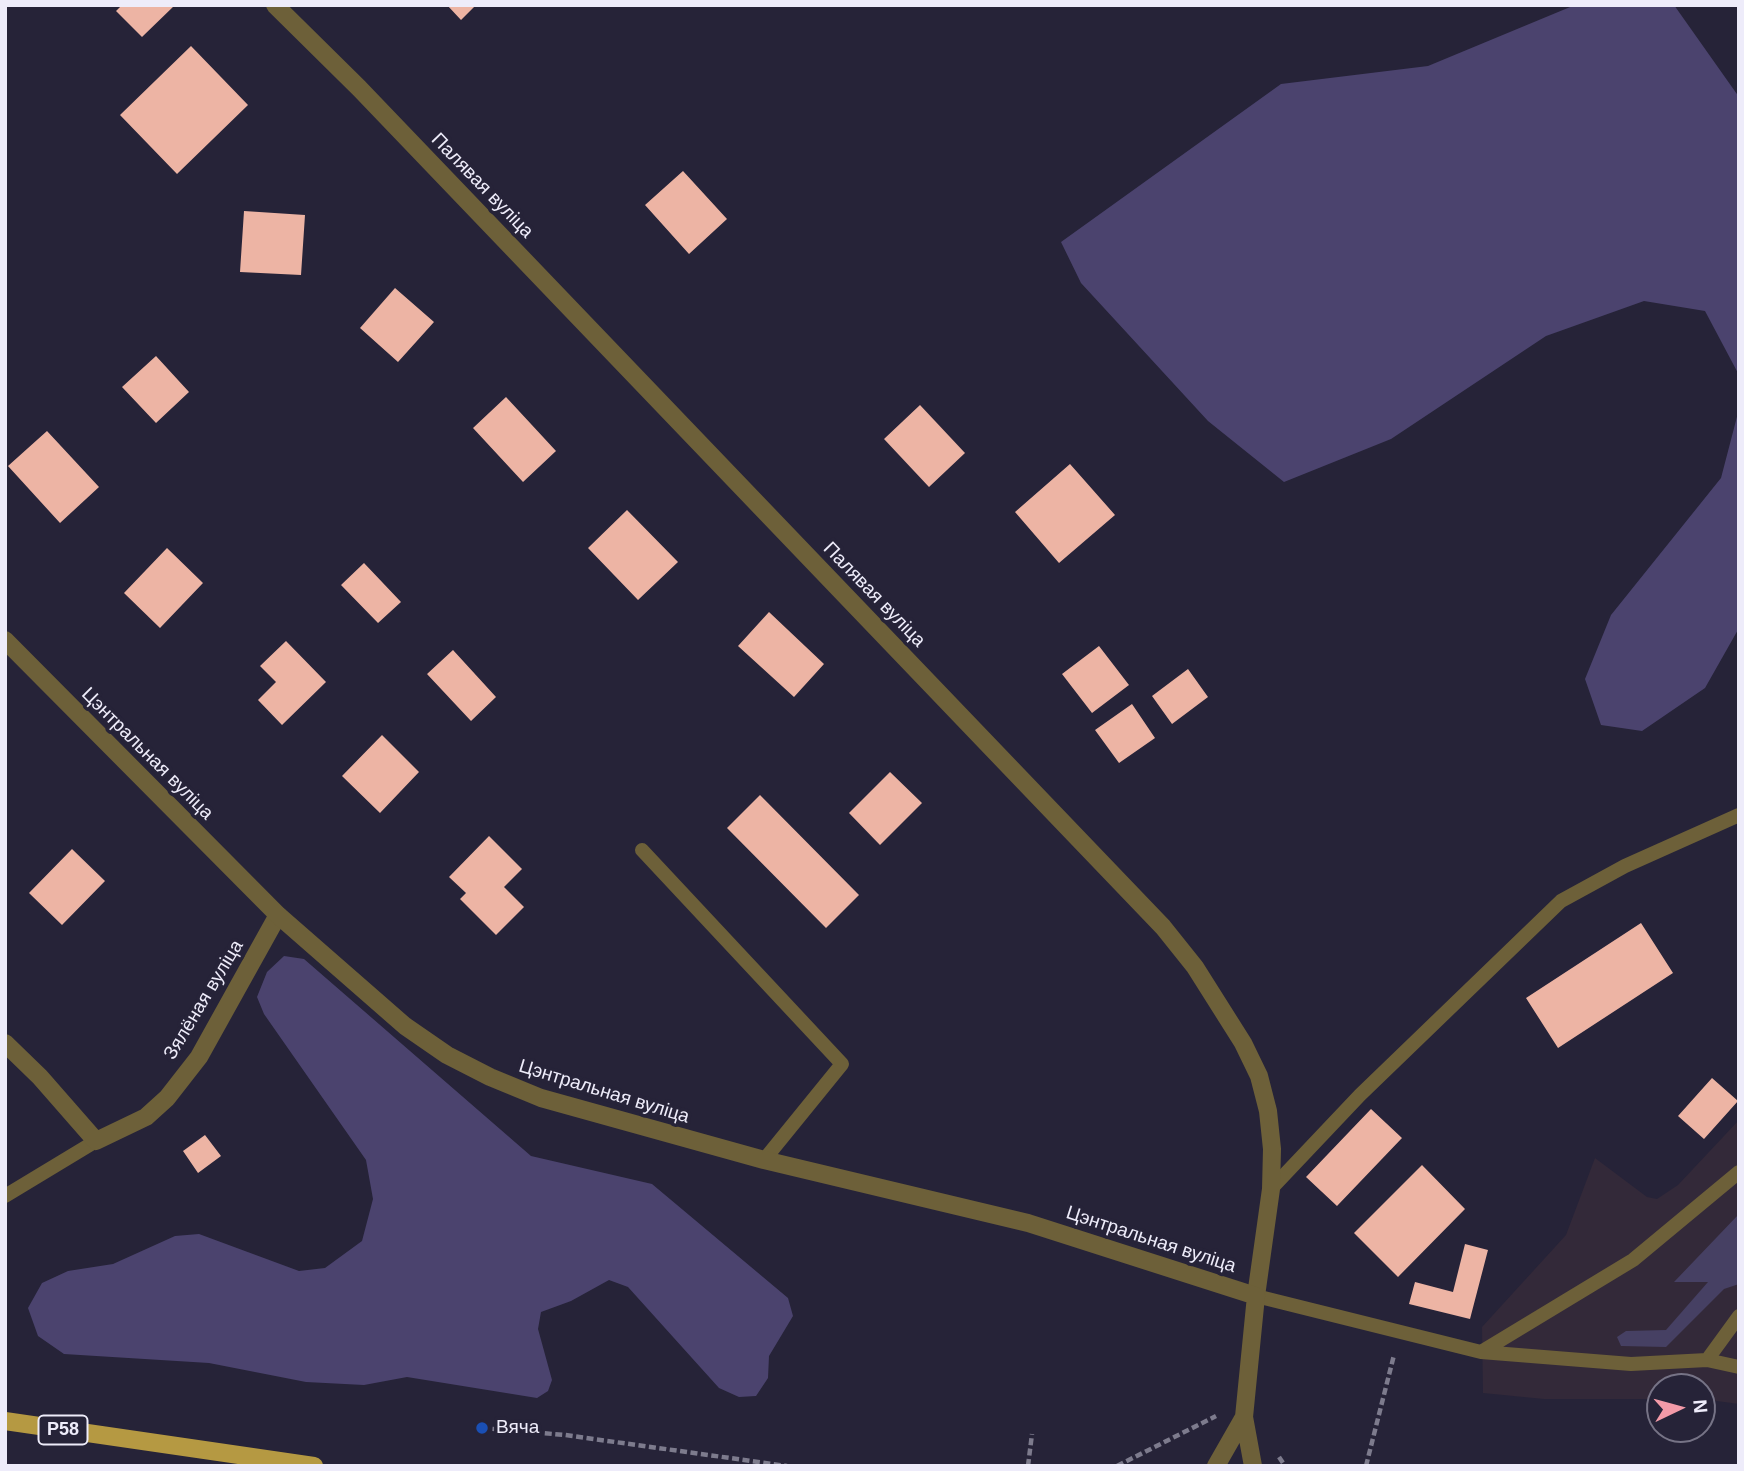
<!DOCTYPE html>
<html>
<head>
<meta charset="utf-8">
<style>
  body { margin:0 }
  #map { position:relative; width:1744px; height:1471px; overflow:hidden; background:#262338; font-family:Helvetica,sans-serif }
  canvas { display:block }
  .frame { position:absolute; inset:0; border:7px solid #eeecfa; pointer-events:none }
  .north { position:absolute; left:1646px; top:1373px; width:70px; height:70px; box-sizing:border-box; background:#262338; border:2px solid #767386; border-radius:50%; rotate:85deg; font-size:19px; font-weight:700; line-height:28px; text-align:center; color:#eeecfa }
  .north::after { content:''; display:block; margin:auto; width:24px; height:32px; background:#f39aa8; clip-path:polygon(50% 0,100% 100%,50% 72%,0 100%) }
</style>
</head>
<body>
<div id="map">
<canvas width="1744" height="1471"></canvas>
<div class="frame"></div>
<div class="north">N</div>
</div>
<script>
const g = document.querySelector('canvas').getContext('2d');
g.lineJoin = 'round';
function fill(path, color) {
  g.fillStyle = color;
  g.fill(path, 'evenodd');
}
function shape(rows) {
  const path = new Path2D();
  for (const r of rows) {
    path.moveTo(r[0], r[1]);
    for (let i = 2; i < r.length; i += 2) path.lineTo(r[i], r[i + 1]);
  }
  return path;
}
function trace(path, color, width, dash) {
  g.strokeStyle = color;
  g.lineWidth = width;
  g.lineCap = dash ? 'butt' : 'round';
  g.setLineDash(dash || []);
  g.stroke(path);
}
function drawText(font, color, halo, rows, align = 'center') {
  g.font = font + ' Helvetica,sans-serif';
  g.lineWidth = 7;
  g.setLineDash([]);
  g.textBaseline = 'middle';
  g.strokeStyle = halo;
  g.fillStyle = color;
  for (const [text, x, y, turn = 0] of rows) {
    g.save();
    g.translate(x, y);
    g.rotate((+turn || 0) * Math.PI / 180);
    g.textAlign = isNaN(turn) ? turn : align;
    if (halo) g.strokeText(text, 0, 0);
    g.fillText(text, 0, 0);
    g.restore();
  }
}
const commercial = shape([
  [1739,1120,1739,1404,1702,1399,1702,1387,1660,1387,1660,1399,1544,1399,1483,1393,1482,1327,1566,1235,1595,1158,1647,1197,1657,1199,1678,1185]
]);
const green = shape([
  [1739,1214,1739,1284,1724,1289,1666,1347,1621,1346,1617,1337,1626,1331,1666,1330,1708,1282,1674,1282]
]);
const forest = shape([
  [1575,5,1674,5,1739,97,1739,375,1705,311,1644,301,1546,336,1391,439,1284,482,1208,421,1081,283,1061,242,1281,84,1428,66],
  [1739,409,1739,628,1705,688,1642,731,1601,725,1585,679,1611,615,1721,478],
  [284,956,304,959,531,1156,652,1184,788,1298,793,1316,769,1356,768,1378,756,1396,739,1397,719,1388,628,1287,609,1280,571,1301,541,1312,538,1329,552,1380,548,1391,537,1398,407,1377,364,1385,306,1382,209,1363,64,1354,38,1336,28,1308,42,1283,68,1271,113,1264,175,1236,199,1234,299,1271,325,1268,362,1241,373,1199,366,1160,264,1014,257,997,267,972]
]);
const building = shape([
  [122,5,175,5,142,37,116,11],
  [447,5,476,5,461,20],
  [191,46,248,105,177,174,120,115],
  [683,171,727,219,689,254,645,205],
  [244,211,305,215,301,275,240,272],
  [395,288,434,322,398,362,360,328],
  [156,356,189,392,156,423,122,387],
  [506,397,556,451,523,482,473,428],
  [920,405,965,453,929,487,884,439],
  [47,431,99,487,60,523,8,466],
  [1070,464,1115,515,1059,563,1015,512],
  [627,510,678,562,638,600,588,548],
  [167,548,203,583,160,628,124,593],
  [364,563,401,602,378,623,341,585],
  [769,612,824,664,794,697,738,646],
  [286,641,326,682,282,725,258,700,276,682,260,666],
  [1099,646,1129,685,1092,713,1062,674],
  [453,650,496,697,471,721,427,674],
  [1188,669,1208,697,1172,724,1152,696],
  [1132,704,1155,738,1119,763,1095,730],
  [382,735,419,772,380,813,342,776],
  [890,772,922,803,880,845,849,813],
  [760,795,859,895,826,928,727,828],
  [489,836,522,869,504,887,524,907,496,935,460,899,466,893,449,877],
  [72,849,105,881,62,925,29,893],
  [1641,923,1673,973,1558,1048,1526,998],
  [1712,1078,1738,1101,1704,1139,1678,1116],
  [1371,1109,1402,1138,1337,1206,1306,1177],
  [205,1135,221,1156,198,1173,183,1151],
  [1422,1165,1465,1209,1398,1277,1354,1233],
  [1465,1244,1488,1250,1470,1319,1409,1304,1415,1282,1453,1292]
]);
const path = shape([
  [482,1428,565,1435,787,1466],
  [1279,1457,1285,1466],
  [1028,1466,1032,1434],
  [1117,1466,1216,1416],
  [1366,1466,1394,1355]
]);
const service = shape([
  [642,850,842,1064,764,1160],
  [1271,1189,1360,1095,1561,901,1625,866,1739,815],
  [5,1196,96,1141],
  [1256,1296,1481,1352,1631,1364,1707,1360,1739,1367],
  [1481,1352,1633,1260,1739,1172],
  [1707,1360,1739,1316]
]);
const minor = shape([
  [275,5,359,88,1163,927,1195,967,1243,1043,1259,1076,1268,1111,1272,1149,1271,1189,1256,1296],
  [5,1043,40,1077,96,1141,146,1117,167,1098,199,1057,278,915]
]);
const tertiary = shape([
  [5,640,278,915,405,1026,447,1055,490,1077,541,1098,764,1160,1028,1223,1256,1296,1244,1417,1253,1466],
  [1216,1466,1244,1417]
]);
const primary = shape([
  [5,1421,314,1466]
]);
const markers = [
  [482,1428,7,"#1a4fb4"]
];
const shields = [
  [63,1430,49]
];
const shieldNames = [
  ["Р58",63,1430]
];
const streetNames = [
  ["Палявая вуліца",482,186,46],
  ["Палявая вуліца",874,595,46],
  ["Цэнтральная вуліца",147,754,45],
  ["Зялёная вуліца",204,1000,-59],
  ["Цэнтральная вуліца",604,1092,17],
  ["Цэнтральная вуліца",1151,1240,18]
];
const poiNames = [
  ["Вяча",496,1428]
];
fill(commercial, '#332939');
fill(green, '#464063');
fill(forest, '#4b436e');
fill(building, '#edb4a4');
trace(path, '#7d7b8d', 4.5, [7, 3.5]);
trace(service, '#6d6039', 14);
trace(minor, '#6d6039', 18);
trace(tertiary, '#6d6039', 18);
trace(primary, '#b59942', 18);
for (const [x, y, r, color] of markers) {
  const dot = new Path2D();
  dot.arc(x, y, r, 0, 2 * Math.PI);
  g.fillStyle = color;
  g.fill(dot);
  trace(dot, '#262338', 2.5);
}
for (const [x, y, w] of shields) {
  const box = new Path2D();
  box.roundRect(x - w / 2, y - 14.5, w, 29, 5);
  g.fillStyle = '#262338';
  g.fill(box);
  trace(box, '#eeecfa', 2);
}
drawText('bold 18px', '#eeecfa', null, shieldNames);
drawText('19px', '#eeecfa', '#262338', streetNames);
drawText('19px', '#eeecfa', '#262338', poiNames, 'left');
</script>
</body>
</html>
